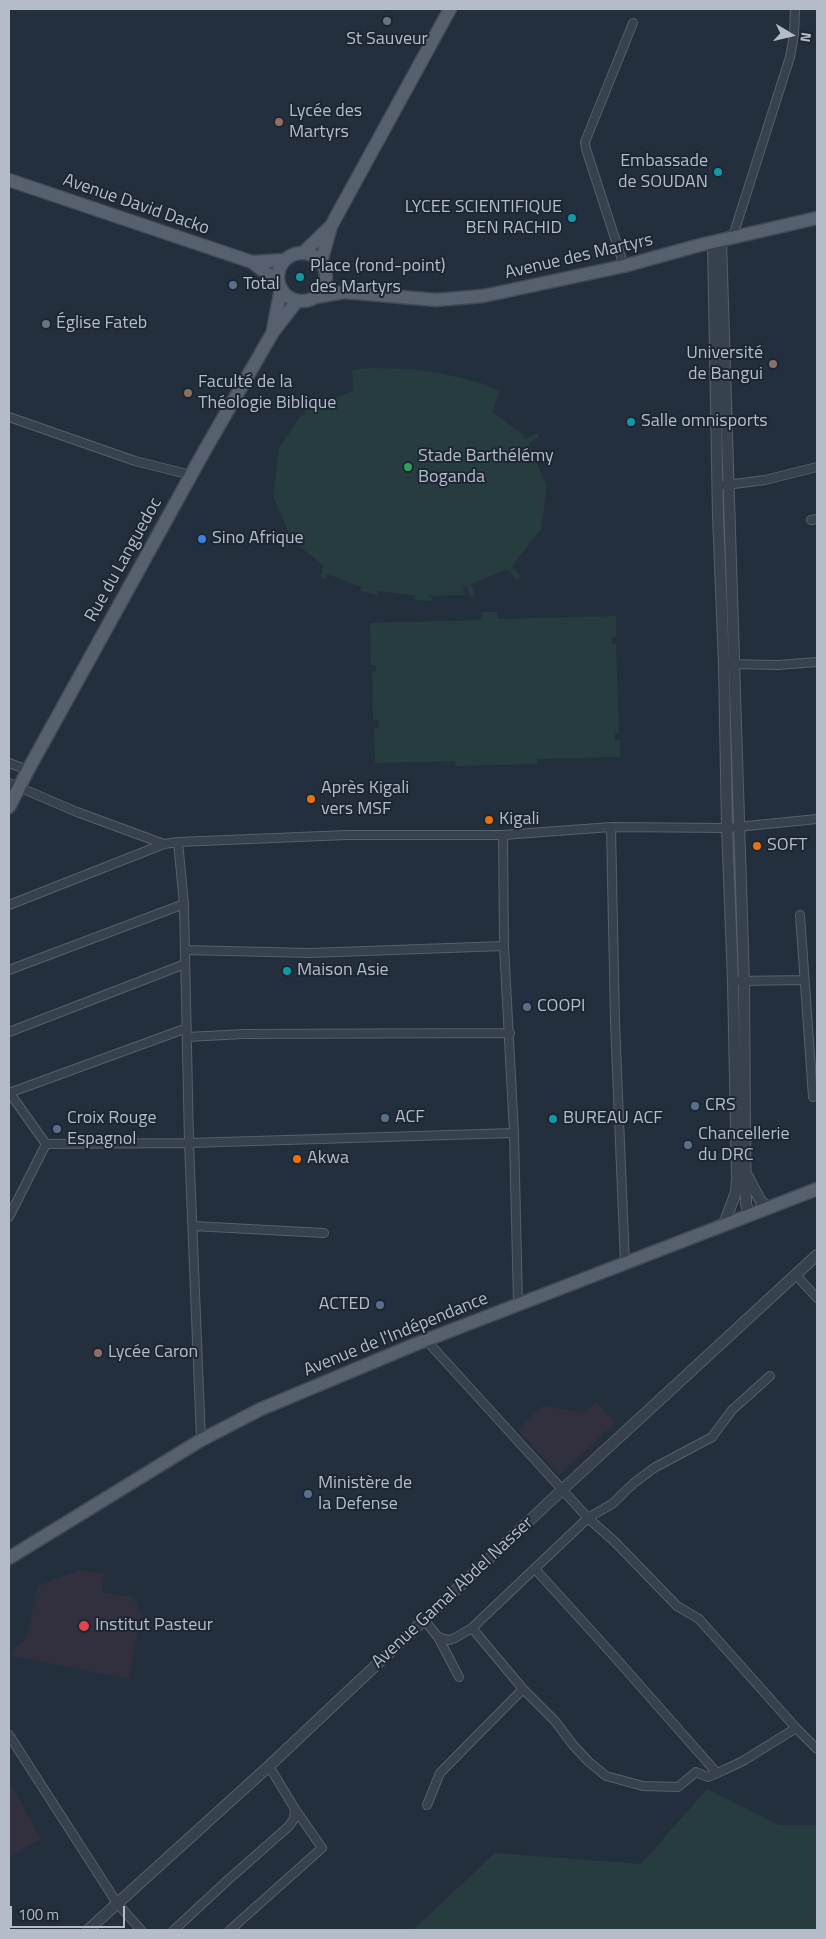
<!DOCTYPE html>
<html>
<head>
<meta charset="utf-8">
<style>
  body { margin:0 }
  #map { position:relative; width:826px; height:1939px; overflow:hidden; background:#242f3e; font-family:"Titillium Web",sans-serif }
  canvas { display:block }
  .frame { position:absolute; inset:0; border:10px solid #b4bcc9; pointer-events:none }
  .north { position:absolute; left:766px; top:10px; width:50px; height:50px; -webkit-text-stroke:4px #1d2633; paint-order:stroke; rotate:99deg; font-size:14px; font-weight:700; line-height:20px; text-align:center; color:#b4bcc9 }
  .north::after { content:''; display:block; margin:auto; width:18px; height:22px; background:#b4bcc9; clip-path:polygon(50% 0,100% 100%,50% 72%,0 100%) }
  .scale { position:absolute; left:10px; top:1906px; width:115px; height:22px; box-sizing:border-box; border:2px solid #b4bcc9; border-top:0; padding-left:6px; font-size:15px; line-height:18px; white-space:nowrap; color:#b4bcc9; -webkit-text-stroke:4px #1d2633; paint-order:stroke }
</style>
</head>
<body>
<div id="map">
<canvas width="826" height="1939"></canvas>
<div class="frame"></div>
<div class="north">N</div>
<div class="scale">100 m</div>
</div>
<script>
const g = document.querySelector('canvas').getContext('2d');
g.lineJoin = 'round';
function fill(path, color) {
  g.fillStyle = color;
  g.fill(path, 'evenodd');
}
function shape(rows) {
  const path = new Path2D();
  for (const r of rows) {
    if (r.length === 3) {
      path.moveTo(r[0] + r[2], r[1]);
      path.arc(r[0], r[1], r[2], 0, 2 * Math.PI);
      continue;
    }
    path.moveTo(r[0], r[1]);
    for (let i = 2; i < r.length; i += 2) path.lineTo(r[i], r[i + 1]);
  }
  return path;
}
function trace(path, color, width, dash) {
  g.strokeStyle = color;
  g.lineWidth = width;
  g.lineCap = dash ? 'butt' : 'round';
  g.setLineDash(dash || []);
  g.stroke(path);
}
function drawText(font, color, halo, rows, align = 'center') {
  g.font = font + ' "Titillium Web",sans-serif';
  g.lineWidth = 4;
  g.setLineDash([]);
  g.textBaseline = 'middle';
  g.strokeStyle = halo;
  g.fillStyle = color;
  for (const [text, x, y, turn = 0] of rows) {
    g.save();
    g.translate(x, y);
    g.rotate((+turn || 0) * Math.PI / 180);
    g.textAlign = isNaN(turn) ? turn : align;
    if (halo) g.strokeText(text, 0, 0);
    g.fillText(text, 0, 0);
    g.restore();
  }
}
const medical = shape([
  [596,1402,615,1423,559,1475,518,1430,543,1406,585,1412],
  [79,1570,104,1574,102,1592,133,1597,141,1614,128,1679,12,1656,13,1650,27,1638,37,1586],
  [9,1782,41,1839,9,1857]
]);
const green = shape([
  [370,368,411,369,440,373,481,383,500,391,492,412,524,435,523,436,525,439,537,433,539,437,529,443,547,487,541,529,512,566,521,577,516,580,508,569,471,584,475,596,470,597,466,585,463,586,465,595,428,596,433,598,432,601,415,600,415,597,419,596,374,590,378,592,377,595,360,591,361,588,364,588,327,574,325,579,321,577,323,565,293,541,285,549,282,545,290,536,273,496,279,448,302,414,304,416,306,413,300,404,303,401,309,411,311,408,353,391,352,370],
  [482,612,497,612,498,619,616,616,616,637,612,637,612,644,616,644,619,733,615,734,615,740,620,740,620,757,537,759,537,764,456,766,455,761,375,763,374,728,379,728,378,720,373,720,372,672,376,672,376,665,371,665,370,623,482,620],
  [707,1789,779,1825,815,1825,817,1822,817,1930,413,1930,495,1853,641,1864]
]);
const minor = shape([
  [732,239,790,57,794,35,795,9],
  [624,266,586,149,585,142,633,23],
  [9,417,135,461,191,475],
  [718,486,765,480,817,467],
  [811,520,817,519],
  [729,664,778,665,817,662],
  [9,763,28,770],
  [9,783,77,812,164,844],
  [611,827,615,1023,625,1263],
  [503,835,504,946,514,1133,518,1305],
  [178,842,184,904,189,1143,201,1440],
  [9,905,164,844,178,842,347,835,503,835,611,827,727,828,817,819],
  [800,915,813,1097],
  [185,950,310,953,504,946],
  [9,970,184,904],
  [739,981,804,980],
  [9,1032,185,964],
  [187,1037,244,1034,510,1033],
  [9,1092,46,1144],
  [9,1093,187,1028],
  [46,1144,189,1143,514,1133],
  [9,1217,46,1144],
  [193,1226,324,1233],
  [796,1275,817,1298],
  [426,1340,588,1518,615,1542,677,1606,699,1619,796,1728,817,1749],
  [535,1569,613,1655,716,1772],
  [425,1621,438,1637,459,1677],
  [472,1628,523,1689,555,1721,573,1745,589,1762,606,1776,643,1786,678,1787,696,1772,708,1777,724,1770,743,1761,796,1728],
  [438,1637,449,1640,455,1638,472,1628,588,1518,612,1504,634,1483,654,1468,712,1437,732,1410,770,1376],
  [9,1735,117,1903,141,1930],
  [427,1805,440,1773,523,1689],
  [174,1930,229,1879,288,1827,294,1819,295,1809],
  [230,1930,322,1848,295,1809,269,1766]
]);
const tertiary = shape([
  [721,241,744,981,745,1131,746,1204,749,1214],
  [713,243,718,516,724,664,727,828,733,982,737,1177,736,1192,724,1224],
  [748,1177,760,1200,767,1207],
  [88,1930,269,1766,563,1489,817,1255]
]);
const primary = shape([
  [9,180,252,262,278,282],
  [302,277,24],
  [303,253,331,226],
  [252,262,285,260],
  [321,262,331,226,450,9],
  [316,297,344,292,436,300,483,296,624,266,700,245,817,218],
  [273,330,281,289],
  [9,807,28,770,206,448,273,332,297,301],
  [9,1558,201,1440,261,1409,416,1344,817,1189]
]);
const markers = [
  [387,21,5,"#6b7280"],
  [279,122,5,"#8d6e63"],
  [718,172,5,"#0f9aa8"],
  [572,218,5,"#0f9aa8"],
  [300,277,5,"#0f9aa8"],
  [233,285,5,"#5c6f8a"],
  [46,324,5,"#6b7280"],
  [773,364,5,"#8d6e63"],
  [188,393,5,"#8d6e63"],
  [631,422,5,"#0f9aa8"],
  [408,467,5,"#2e9e5b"],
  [202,539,5,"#3f7fe0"],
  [311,799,5,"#e8710a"],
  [489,820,5,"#e8710a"],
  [757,846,5,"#e8710a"],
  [287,971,5,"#0f9aa8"],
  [527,1007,5,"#5c6f8a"],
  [695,1106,5,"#5c6f8a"],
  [385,1118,5,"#5c6f8a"],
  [553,1119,5,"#0f9aa8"],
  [57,1129,5,"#5c6f8a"],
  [688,1145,5,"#5c6f8a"],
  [297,1159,5,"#e8710a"],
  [380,1305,5,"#5c6f8a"],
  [98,1353,5,"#8d6e63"],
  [308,1494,5,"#5c6f8a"],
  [84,1626,6,"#e0444e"]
];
const poiNames = [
  ["St Sauveur",387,40,"center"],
  ["Lycée des",289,112],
  ["Martyrs",289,133],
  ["Embassade",708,162,"right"],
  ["de SOUDAN",708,183,"right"],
  ["LYCEE SCIENTIFIQUE",562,208,"right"],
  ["BEN RACHID",562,229,"right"],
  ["Place (rond-point)",310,267],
  ["des Martyrs",310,288],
  ["Total",243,285],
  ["Église Fateb",56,324],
  ["Université",763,354,"right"],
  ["de Bangui",763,375,"right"],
  ["Faculté de la",198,383],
  ["Théologie Biblique",198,404],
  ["Salle omnisports",641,422],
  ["Stade Barthélémy",418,457],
  ["Boganda",418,478],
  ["Sino Afrique",212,539],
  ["Après Kigali",321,789],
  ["vers MSF",321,810],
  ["Kigali",499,820],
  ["SOFT",767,846],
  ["Maison Asie",297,971],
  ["COOPI",537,1007],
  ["CRS",705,1106],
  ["ACF",395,1118],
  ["Croix Rouge",67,1119],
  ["Espagnol",67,1140],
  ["BUREAU ACF",563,1119],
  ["Chancellerie",698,1135],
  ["du DRC",698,1156],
  ["Akwa",307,1159],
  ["ACTED",370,1305,"right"],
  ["Lycée Caron",108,1353],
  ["Ministère de",318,1484],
  ["la Defense",318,1505],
  ["Institut Pasteur",95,1626]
];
const streetNames = [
  ["Avenue David Dacko",136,205,19],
  ["Avenue des Martyrs",579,257,-13],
  ["Rue du Languedoc",124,560,-61],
  ["Avenue de l'Indépendance",396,1335,-22],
  ["Avenue Gamal Abdel Nasser",453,1593,-43]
];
fill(medical, '#32303f');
fill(green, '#263c3f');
trace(minor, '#565f6c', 10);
trace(tertiary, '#565f6c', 12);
trace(primary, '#414a57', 15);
trace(minor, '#38414e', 8);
trace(tertiary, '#38414e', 10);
trace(primary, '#56606e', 12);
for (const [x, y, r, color] of markers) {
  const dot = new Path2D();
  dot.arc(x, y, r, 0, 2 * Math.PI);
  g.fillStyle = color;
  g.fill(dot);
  trace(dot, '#1d2633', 2);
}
drawText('18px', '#b4bcc9', '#1d2633', poiNames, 'left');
drawText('18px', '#b4bcc9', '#1d2633', streetNames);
</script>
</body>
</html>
